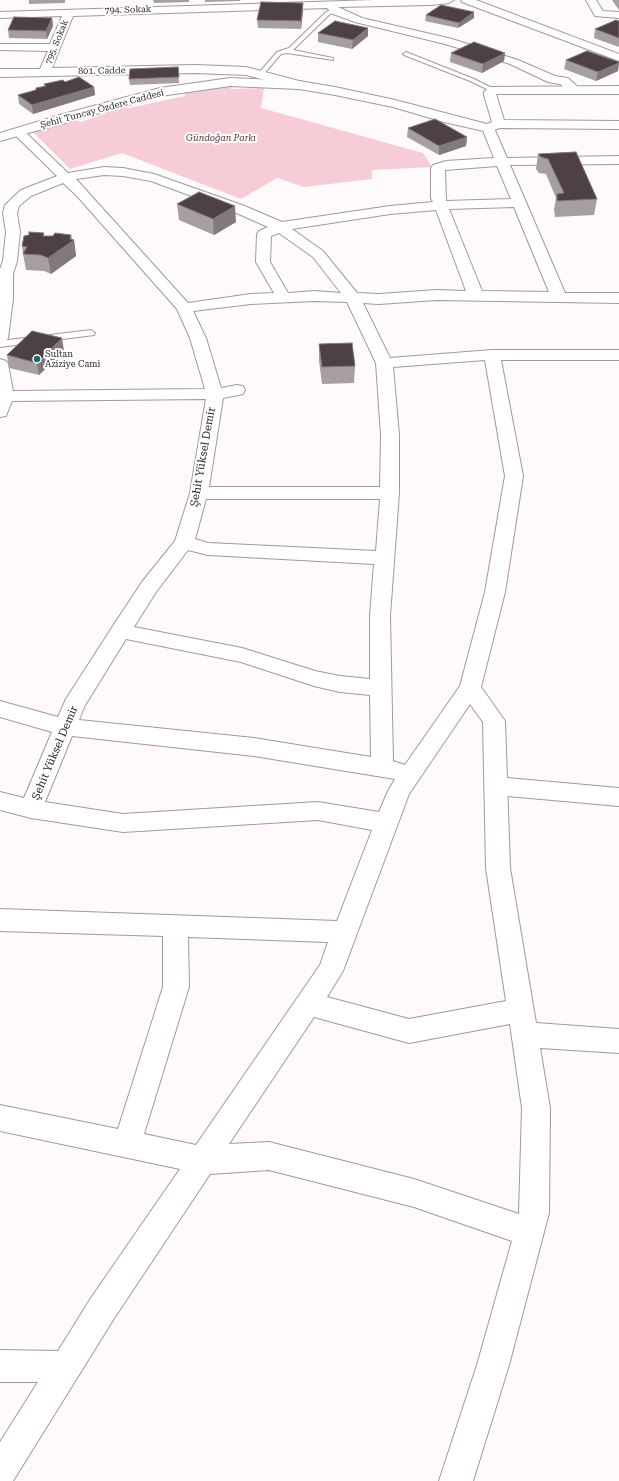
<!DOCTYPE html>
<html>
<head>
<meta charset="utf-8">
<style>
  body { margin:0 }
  canvas { display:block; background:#fefafb }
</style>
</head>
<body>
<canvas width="619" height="1481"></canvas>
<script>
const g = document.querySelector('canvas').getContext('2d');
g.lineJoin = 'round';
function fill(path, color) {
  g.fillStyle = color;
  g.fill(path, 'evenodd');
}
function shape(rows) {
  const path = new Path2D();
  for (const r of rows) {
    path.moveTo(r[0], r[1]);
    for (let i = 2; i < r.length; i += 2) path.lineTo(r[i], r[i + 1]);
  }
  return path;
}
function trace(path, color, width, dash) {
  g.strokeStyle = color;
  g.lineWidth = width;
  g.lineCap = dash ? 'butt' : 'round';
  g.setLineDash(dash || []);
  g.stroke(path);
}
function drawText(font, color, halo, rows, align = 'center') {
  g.font = font + ' "Roboto Serif",serif';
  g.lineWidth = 4;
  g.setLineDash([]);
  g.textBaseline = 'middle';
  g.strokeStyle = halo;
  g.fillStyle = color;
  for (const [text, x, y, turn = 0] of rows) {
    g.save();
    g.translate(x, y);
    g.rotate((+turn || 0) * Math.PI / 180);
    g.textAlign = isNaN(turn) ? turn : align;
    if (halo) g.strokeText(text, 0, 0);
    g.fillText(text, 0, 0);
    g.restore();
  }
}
const green = shape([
  [229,85,231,89,264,88,261,108,423,153,432,167,372,170,372,179,304,187,277,178,241,199,122,153,70,169,33,132,76,120,81,122,107,113,104,112,123,106,129,108,185,96,184,92]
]);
const service = shape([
  [335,9,338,11,337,12,330,14,293,50,333,58,333,60,287,53,281,54,262,76,258,76,258,74,277,52,289,48,326,12,335,9],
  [406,52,474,79,496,90,491,91,470,81,404,55,403,54,406,52],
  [91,330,95,333,94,335,0,347,0,341,91,330]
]);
const minor = shape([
  [375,0,454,0,449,3,431,5,338,7,362,18,452,39,518,60,555,76,568,78,581,90,579,93,571,93,560,84,548,82,510,64,445,44,355,22,333,14,327,8,73,16,52,68,195,65,246,67,303,82,305,85,303,88,299,89,246,75,195,73,0,77,0,69,40,69,48,51,0,50,0,44,50,44,62,16,0,18,0,12,375,0],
  [461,0,476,0,619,54,619,61,462,2,461,0],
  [586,0,596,0,603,11,619,12,619,18,595,16,586,0],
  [488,124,492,125,494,128,507,158,619,156,619,164,510,165,565,293,619,293,619,303,437,300,379,304,363,303,390,358,492,350,619,350,619,360,501,360,523,476,505,592,481,687,505,721,510,868,536,1023,619,1029,619,1053,540,1048,550,1108,549,1213,509,1365,473,1481,439,1481,477,1365,512,1241,414,1207,269,1170,210,1174,113,1320,13,1481,0,1481,0,1442,38,1382,0,1382,0,1350,58,1351,91,1298,180,1169,0,1131,0,1105,118,1129,163,987,163,936,0,931,0,909,337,921,372,830,318,820,123,832,31,818,0,810,0,792,24,798,52,732,0,717,0,701,58,717,66,699,113,626,142,582,175,541,190,493,206,399,12,401,6,416,0,417,0,359,6,361,8,364,13,391,205,389,190,338,177,309,77,196,63,183,31,196,19,206,17,213,20,232,17,261,13,274,13,299,8,338,6,341,0,343,0,269,3,261,6,232,3,213,5,205,21,190,57,176,13,133,15,130,19,129,23,130,68,173,104,167,123,168,154,174,242,205,282,222,390,206,433,202,431,198,431,168,433,165,446,161,494,158,482,128,484,125,488,124],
  [497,166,511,199,446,201,445,170,497,166],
  [104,175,123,176,151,181,232,211,268,227,259,231,257,234,256,262,274,293,251,294,188,303,76,179,104,175],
  [514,207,549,292,482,291,449,209,514,207],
  [436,210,466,291,437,290,379,294,357,293,323,251,292,229,390,214,436,210],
  [279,233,313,257,341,293,314,291,288,293,270,262,271,236,279,233],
  [314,301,347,302,376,363,381,435,380,487,209,487,223,398,243,394,245,390,243,386,237,385,221,388,206,338,193,311,251,304,314,301],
  [485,360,505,476,485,592,460,686,405,765,393,761,390,616,399,493,399,435,393,367,485,360],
  [206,499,380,499,376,551,208,543,195,539,206,499],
  [188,550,208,555,374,564,370,616,370,679,340,676,315,671,242,648,134,627,156,592,188,550],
  [126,639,241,662,314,686,340,692,370,695,371,757,254,738,79,720,84,707,126,639],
  [470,704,483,722,486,868,506,1001,409,1019,327,997,343,971,409,794,470,704],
  [72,736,254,756,395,779,388,791,379,812,318,802,123,814,45,802,72,736],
  [188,937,328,942,320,965,196,1145,144,1134,189,987,188,937],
  [314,1017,409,1043,510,1024,522,1108,519,1214,414,1179,269,1142,229,1144,314,1017]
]);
const tertiary = shape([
  [230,78,299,81,335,87,395,100,487,124,492,122,484,95,484,92,489,87,619,86,619,94,496,94,504,120,619,121,619,129,500,128,488,132,444,122,393,107,335,95,299,89,230,86,161,96,0,141,0,133,63,114,160,88,230,78],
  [496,777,619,788,619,806,496,795,488,792,485,786,488,780,496,777]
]);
const wall = shape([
  [29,0,65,0,65,3,29,4],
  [153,0,189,0,189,2,154,3],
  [205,0,240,0,240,1,205,2],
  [612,0,619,0,619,10],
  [303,11,301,29,258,28,257,20],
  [426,15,474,18,458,28,425,21],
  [52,18,53,26,47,39,9,38,8,30],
  [619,21,619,47,594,38,595,29],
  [368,28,368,36,352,49,318,42,318,33],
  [451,53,505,53,504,61,482,73,450,62],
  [566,60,618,71,596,81,564,69],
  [178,67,179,83,130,85,129,79],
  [65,82,94,87,95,95,33,114,19,104,18,95,36,90,44,86,44,84],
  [408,128,467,137,466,146,439,155,407,137],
  [576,152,597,199,594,215,555,217,554,209,556,198,546,174,539,173,536,169,538,154],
  [177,204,236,222,214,235,179,220],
  [44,236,74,240,76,256,51,274,44,271,26,270,23,254,22,246],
  [319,344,355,366,354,383,322,384,319,361],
  [64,351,39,375,9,368,7,355]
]);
const shadedWall = shape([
  [303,3,303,11,301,29,301,21],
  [474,12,474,18,458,28,459,23],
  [52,18,53,26,47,39,46,31],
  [368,28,368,36,352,49,353,40],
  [505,53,504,61,482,73,483,64],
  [619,63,618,71,596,81,598,72],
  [94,87,95,95,33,114,32,105],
  [467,137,466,146,439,155,439,146],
  [235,206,236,222,214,235,213,219],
  [71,235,72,241,74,240,76,256,51,274,48,258,70,239],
  [62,338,64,351,39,375,37,363]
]);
const building = shape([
  [261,2,303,3,301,21,257,20,261,2],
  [441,5,474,12,459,23,426,15,441,5],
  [14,17,52,18,46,31,8,30,14,17],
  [616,20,619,21,619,38,595,29,616,20],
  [335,21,368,28,353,40,318,33,335,21],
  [474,42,505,53,483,64,451,53,474,42],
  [587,51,619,62,619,63,598,72,566,60,587,51],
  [178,67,179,77,129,79,130,69,178,67],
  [79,77,94,87,32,105,18,95,36,90,36,88,46,86,44,84,63,80,65,82,79,77],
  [435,119,467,137,439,146,408,128,435,119],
  [576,152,597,199,557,201,557,194,564,193,548,159,541,157,538,154,576,152],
  [199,192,235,206,213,219,177,204,199,192],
  [29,232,44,233,43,236,53,236,55,233,71,235,70,239,74,240,48,258,41,255,23,254,27,247,22,246,24,236,29,235,29,232],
  [32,331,62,338,37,363,7,355,32,331],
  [352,343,355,366,322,367,319,344,352,343]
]);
const markers = [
  [37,359,4,"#1d6773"]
];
const farStreetnames = [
  ["794. Sokak",128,10,-2],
  ["795. Sokak",57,42,-68],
  ["801. Cadde",102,71,-1],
  ["Şehit Tuncay Özdere Caddesi",102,109,-15]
];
const farParknames = [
  ["Gündoğan Parkı",221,138]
];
const farPoinames = [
  ["Sultan",45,354],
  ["Aziziye Cami",45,364]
];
const streetNames = [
  ["Şehit Yüksel Demir",203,457,-80],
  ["Şehit Yüksel Demir",55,753,-67]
];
fill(green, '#f6ccd6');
trace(service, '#a5979a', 2);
trace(minor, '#a5979a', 2);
trace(tertiary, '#a5979a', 2);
fill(service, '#fff');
fill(minor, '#fff');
fill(tertiary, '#fff');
fill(wall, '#a69ea0');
fill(shadedWall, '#83787b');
fill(building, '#4e4144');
trace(building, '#83787b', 1);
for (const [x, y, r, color] of markers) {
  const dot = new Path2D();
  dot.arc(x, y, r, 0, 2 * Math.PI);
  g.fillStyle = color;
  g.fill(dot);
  trace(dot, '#fff', 1.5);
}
drawText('9px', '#2c2627', '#fff', farStreetnames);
drawText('italic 9px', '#5f2a3a', '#fff', farParknames);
drawText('9px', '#2c2627', '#fff', farPoinames, 'left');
drawText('11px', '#2c2627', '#fff', streetNames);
</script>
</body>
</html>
